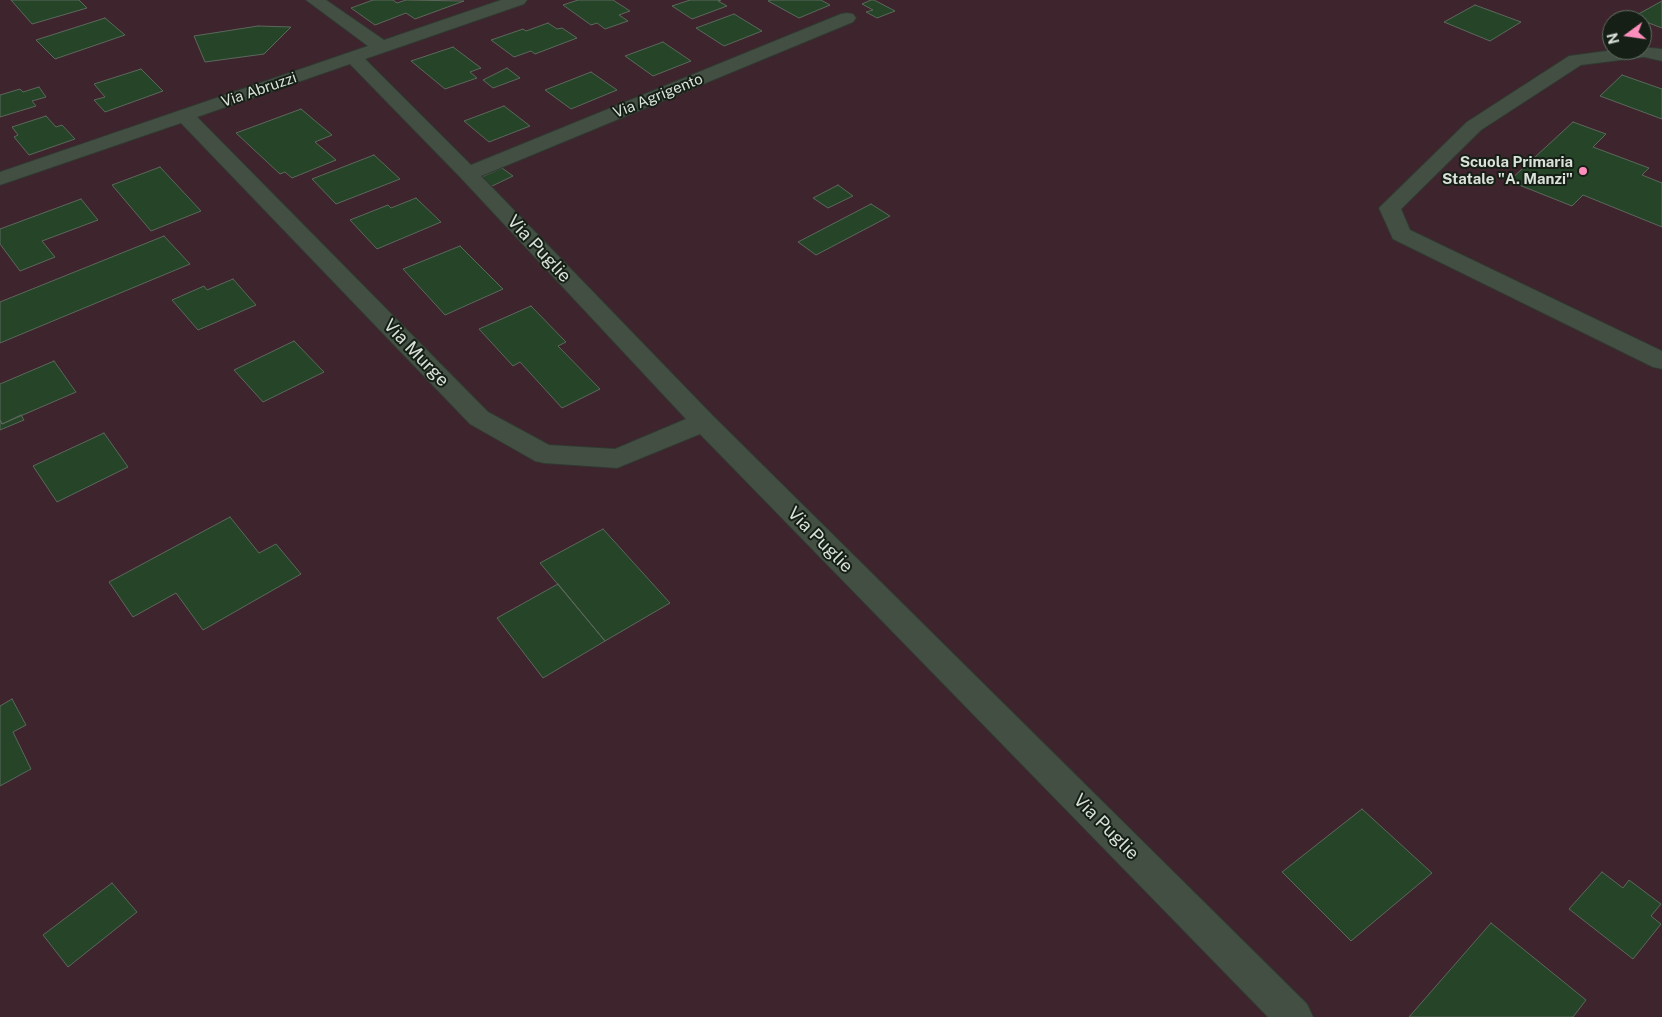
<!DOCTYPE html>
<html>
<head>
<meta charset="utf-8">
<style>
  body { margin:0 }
  #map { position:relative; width:1662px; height:1017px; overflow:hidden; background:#151f15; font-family:"Public Sans",sans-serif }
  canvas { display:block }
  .north { position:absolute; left:1602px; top:10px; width:50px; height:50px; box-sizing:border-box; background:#151f15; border:1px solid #636d63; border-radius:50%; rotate:256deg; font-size:14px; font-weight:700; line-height:20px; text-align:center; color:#d9e1d9 }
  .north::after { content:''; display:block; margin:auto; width:18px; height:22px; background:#fe8ebb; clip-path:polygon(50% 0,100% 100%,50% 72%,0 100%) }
</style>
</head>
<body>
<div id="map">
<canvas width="1662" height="1017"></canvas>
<div class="north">N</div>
</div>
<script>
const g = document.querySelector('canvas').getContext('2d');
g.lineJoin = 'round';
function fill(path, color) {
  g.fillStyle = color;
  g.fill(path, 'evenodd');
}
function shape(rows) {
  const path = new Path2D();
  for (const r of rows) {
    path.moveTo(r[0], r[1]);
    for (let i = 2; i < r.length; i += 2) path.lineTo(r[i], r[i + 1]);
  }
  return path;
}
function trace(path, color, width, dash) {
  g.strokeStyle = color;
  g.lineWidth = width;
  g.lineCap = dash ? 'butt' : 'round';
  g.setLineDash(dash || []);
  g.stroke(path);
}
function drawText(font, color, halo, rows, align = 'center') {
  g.font = font + ' "Public Sans",sans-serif';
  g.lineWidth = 4;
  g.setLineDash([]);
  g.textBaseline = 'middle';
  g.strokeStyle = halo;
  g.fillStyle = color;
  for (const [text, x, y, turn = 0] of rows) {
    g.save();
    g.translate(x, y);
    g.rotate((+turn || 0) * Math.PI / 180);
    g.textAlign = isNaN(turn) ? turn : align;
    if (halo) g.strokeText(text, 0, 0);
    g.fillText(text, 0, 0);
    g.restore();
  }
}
const green = shape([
  [0,0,1662,0,1662,1017,0,1017],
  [1612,20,1642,20,1642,50,1612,50]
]);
const building = shape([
  [11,0,79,0,87,8,32,24,11,0],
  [373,0,393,0,397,3,406,0,464,1,415,19,406,13,375,25,351,8,373,0],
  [578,0,613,0,630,11,619,15,628,21,605,29,597,23,591,25,563,5,578,0],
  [690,0,721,0,718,1,727,6,692,19,672,6,690,0],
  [771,0,821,0,830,5,799,18,768,1,771,0],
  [871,0,874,0,895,11,877,18,866,12,873,10,862,4,871,0],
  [1662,1,1662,28,1633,17,1662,1],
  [1475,5,1521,22,1490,41,1444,22,1475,5],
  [734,14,762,31,724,46,696,28,734,14],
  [105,18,125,35,55,59,36,40,105,18],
  [548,23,557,29,562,28,577,38,535,54,531,51,514,57,491,40,523,29,526,31,548,23],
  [258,26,291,27,264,54,205,62,194,36,258,26],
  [663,42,691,61,653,76,625,56,663,42],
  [453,47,481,68,470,72,477,78,445,89,411,61,453,47],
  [507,68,520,78,493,88,483,80,507,68],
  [141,69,163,91,105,112,94,100,105,97,94,84,141,69],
  [591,72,617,90,571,109,545,90,591,72],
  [1622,75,1662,89,1662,119,1600,96,1622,75],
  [39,87,46,97,32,101,36,106,0,117,0,95,20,89,23,92,39,87],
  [504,106,530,126,489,142,464,121,504,106],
  [301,109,332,135,315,142,336,160,292,178,285,172,280,174,236,133,301,109],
  [46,116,56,127,62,125,75,139,29,155,14,137,18,135,12,127,46,116],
  [1573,122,1606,134,1593,147,1649,168,1642,175,1662,183,1662,227,1583,195,1572,206,1509,181,1573,122],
  [374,155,400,179,336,204,312,179,374,155],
  [160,167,201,211,151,231,112,185,160,167],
  [502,168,513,176,488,188,477,179,502,168],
  [838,185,853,196,828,208,813,198,838,185],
  [416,198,441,222,377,249,350,220,388,205,391,208,416,198],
  [81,199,98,220,42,241,55,257,20,271,0,244,0,229,81,199],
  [871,204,890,216,816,255,798,242,871,204],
  [164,236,190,264,0,343,0,302,164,236],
  [460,246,503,289,445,315,403,269,460,246],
  [233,279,256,305,198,330,172,300,204,286,207,290,233,279],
  [531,306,566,342,558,346,600,389,562,408,520,362,513,366,479,329,531,306],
  [294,341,324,372,263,402,234,370,294,341],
  [54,361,76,392,2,424,0,420,0,384,54,361],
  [21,415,24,420,0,430,0,420,2,424,21,415],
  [104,433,128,467,57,502,33,466,104,433],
  [230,517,259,553,276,544,301,574,203,630,176,593,133,617,109,582,230,517],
  [603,529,670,603,605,641,540,563,603,529],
  [558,584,605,641,543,678,497,618,558,584],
  [12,699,26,725,13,732,31,769,0,786,0,706,12,699],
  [1362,809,1432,873,1351,941,1282,872,1362,809],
  [1602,872,1623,888,1629,880,1661,904,1651,916,1661,924,1633,959,1569,909,1602,872],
  [112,883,137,912,68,967,43,935,112,883],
  [1491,923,1586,1000,1573,1017,1409,1017,1491,923]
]);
const minor = shape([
  [306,0,326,0,384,40,501,0,527,0,524,4,365,59,471,165,841,14,847,13,853,14,856,18,853,22,481,176,713,416,1307,1004,1313,1017,1268,1017,700,434,617,468,544,463,535,461,470,424,181,123,0,185,0,172,368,46,306,0],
  [350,64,461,178,686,419,615,449,549,445,488,412,197,117,350,64],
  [1642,47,1662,49,1662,61,1644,57,1581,65,1481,130,1401,209,1410,230,1662,351,1662,369,1653,367,1393,239,1379,208,1467,122,1569,56,1614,50,1642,50,1642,47]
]);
const markers = [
  [1583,171,5,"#fe8ebb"]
];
const farStreetnames = [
  ["Via Abruzzi",259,90,-19],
  ["Via Agrigento",658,96,-22]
];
const farPoinames = [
  ["Scuola Primaria",1573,162],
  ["Statale \"A. Manzi\"",1573,179]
];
const streetNames = [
  ["Via Puglie",539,249,47],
  ["Via Murge",416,353,46],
  ["Via Puglie",820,540,45],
  ["Via Puglie",1106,827,45]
];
fill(green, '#3d242d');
fill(building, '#264428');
trace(building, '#5b685b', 1);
trace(minor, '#313932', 2);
fill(minor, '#434f43');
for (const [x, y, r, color] of markers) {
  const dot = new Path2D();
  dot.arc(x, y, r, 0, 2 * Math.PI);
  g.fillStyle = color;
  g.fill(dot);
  trace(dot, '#151f15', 2);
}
drawText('15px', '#d9e1d9', '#151f15', farStreetnames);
drawText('bold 15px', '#d9e1d9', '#151f15', farPoinames, 'right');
drawText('18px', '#d9e1d9', '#151f15', streetNames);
</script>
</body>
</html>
